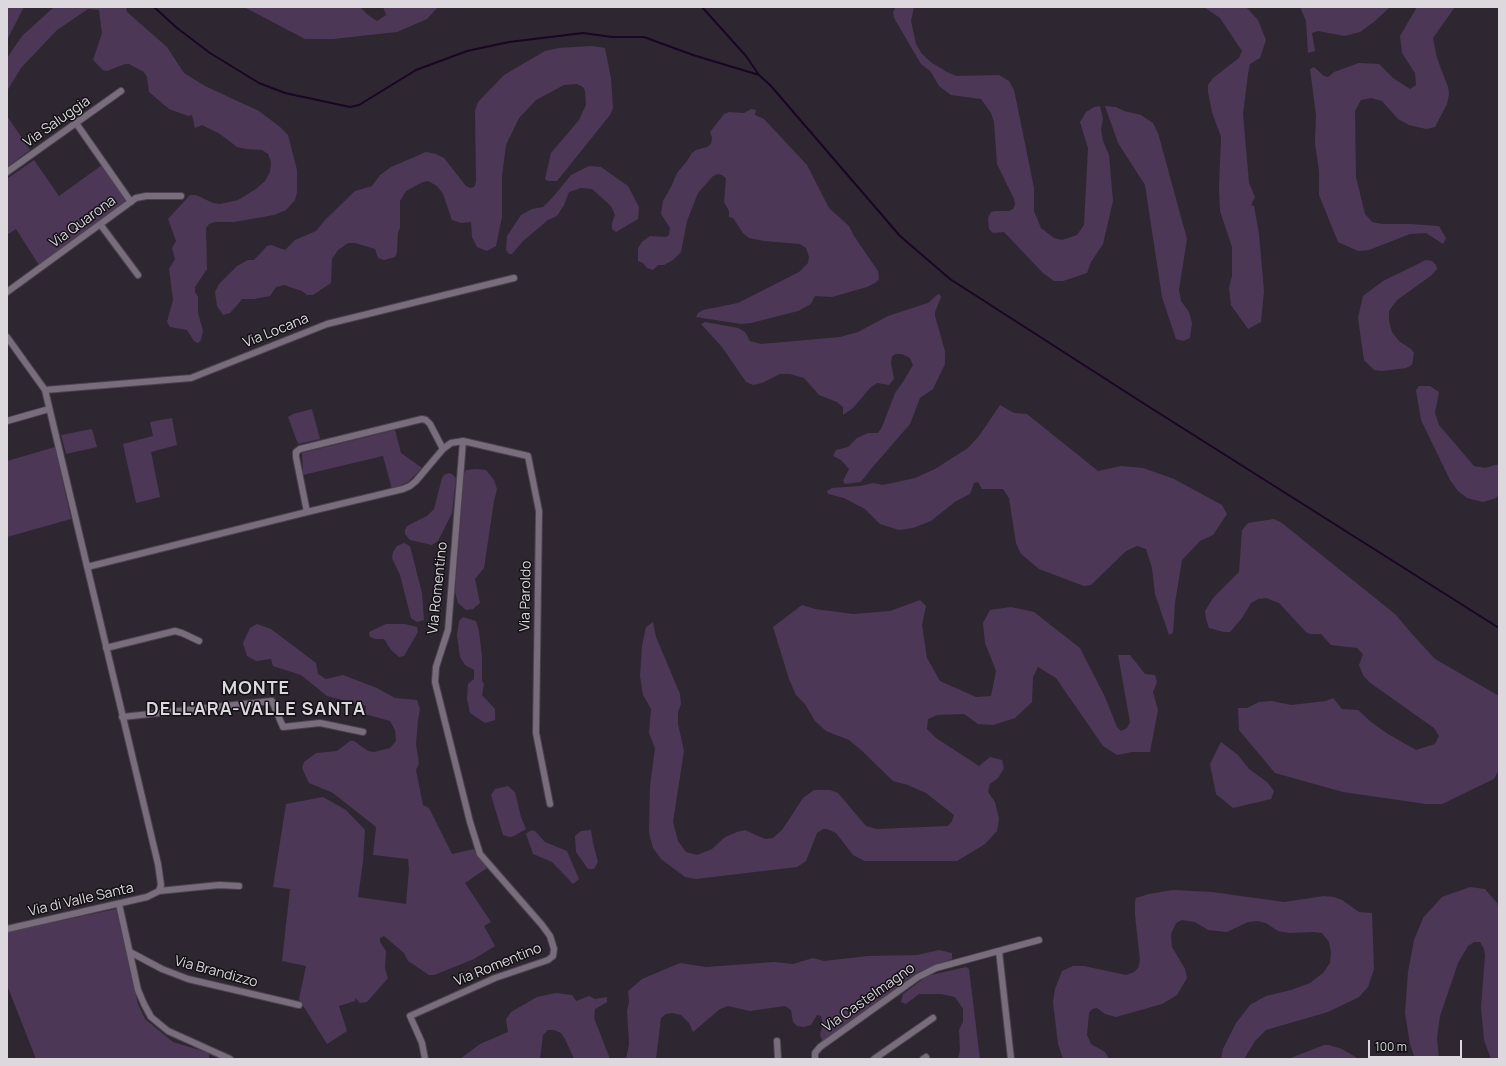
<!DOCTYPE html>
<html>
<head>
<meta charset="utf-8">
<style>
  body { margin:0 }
  #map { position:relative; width:1506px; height:1066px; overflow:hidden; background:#2e2731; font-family:Manrope,sans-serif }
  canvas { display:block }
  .frame { position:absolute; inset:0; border:8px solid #dcd8de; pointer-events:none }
  .scale { position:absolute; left:1368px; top:1040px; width:94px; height:18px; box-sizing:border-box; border:2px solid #dcd8de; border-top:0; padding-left:5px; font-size:12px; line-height:14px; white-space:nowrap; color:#dcd8de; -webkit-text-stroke:3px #141116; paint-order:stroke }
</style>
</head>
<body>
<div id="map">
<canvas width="1506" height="1066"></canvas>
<div class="frame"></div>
<div class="scale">100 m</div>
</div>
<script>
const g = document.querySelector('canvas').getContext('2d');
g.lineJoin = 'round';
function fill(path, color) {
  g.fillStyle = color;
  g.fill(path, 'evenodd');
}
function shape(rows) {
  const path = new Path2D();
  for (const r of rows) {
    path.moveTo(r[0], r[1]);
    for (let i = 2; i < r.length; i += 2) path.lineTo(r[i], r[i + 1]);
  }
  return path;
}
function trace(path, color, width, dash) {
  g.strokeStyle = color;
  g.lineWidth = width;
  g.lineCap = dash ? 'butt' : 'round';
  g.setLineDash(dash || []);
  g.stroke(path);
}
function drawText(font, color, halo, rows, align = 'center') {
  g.font = font + ' Manrope,sans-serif';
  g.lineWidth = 3;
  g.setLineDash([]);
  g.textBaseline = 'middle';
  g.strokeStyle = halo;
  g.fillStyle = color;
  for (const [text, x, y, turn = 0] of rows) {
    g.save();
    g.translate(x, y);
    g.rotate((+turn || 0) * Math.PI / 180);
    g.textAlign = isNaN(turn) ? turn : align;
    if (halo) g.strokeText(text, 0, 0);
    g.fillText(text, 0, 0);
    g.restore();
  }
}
const green = shape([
  [7,7,24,7,7,40],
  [54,7,126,7,127,12,167,47,184,73,205,86,259,111,280,127,288,135,297,170,297,192,295,200,286,210,274,215,234,222,215,222,209,224,206,228,207,269,195,287,195,292,198,297,198,313,203,331,201,340,198,343,194,341,187,330,170,327,167,322,173,300,169,269,175,259,172,248,176,241,168,219,190,195,196,195,213,203,220,204,238,200,256,189,265,181,270,172,271,162,268,154,262,150,246,149,237,147,220,134,202,125,195,128,192,115,188,116,169,109,149,92,147,77,144,72,129,64,125,64,107,71,103,70,93,60,102,33,99,10,88,9,57,30,21,68,7,91,7,58,22,36],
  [244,7,360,7,368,15,377,21,386,15,383,7,438,7,427,19,397,32,333,39,305,39],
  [896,7,914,7,911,21,916,44,922,54,932,63,947,72,956,76,999,75,1009,81,1014,90,1019,114,1034,188,1034,211,1041,228,1054,238,1062,240,1077,235,1084,225,1088,148,1080,122,1086,112,1094,107,1100,106,1103,119,1101,130,1103,141,1109,155,1113,201,1103,244,1091,262,1087,273,1063,281,1054,281,1043,273,1004,232,993,233,989,229,988,218,991,212,995,211,1009,211,1013,209,1015,205,1014,199,997,164,994,122,991,113,981,99,951,95,939,86,931,72,921,64,894,18,893,12],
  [1204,7,1246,7,1258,20,1266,40,1260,58,1250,64,1248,74,1243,114,1249,183,1255,197,1251,205,1254,206,1259,234,1264,291,1261,322,1248,329,1231,305,1229,288,1232,276,1232,247,1220,211,1219,186,1221,137,1212,112,1208,92,1208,85,1213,78,1239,58,1242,51,1220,18],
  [1300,7,1390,7,1375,21,1360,32,1345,36,1318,31,1312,33,1315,51,1308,53,1306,21],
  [1417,7,1455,7,1433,38,1437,58,1448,87,1449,94,1447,104,1435,127,1426,129,1409,125,1398,119,1382,101,1371,98,1361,100,1355,111,1356,177,1365,214,1372,222,1382,224,1410,224,1439,226,1446,238,1443,244,1426,233,1410,234,1369,250,1358,251,1338,242,1319,195,1319,171,1315,143,1316,115,1310,69,1314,67,1324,76,1328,77,1334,72,1359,63,1379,64,1393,78,1410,89,1416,85,1415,73,1402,53,1400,36],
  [592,46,605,48,611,78,613,108,610,115,557,181,548,181,545,179,551,153,579,120,586,105,585,91,583,87,577,84,564,85,536,100,519,118,506,145,502,176,502,217,496,246,487,251,477,247,472,237,471,222,461,223,452,220,443,194,437,186,428,181,423,182,406,191,400,201,400,228,398,232,397,252,395,257,384,260,378,258,375,249,355,243,348,243,338,250,332,259,331,283,313,295,307,295,302,291,284,285,276,287,270,296,254,299,242,299,238,304,230,313,223,315,217,306,215,292,219,284,237,266,248,260,254,260,267,246,271,245,285,250,295,240,316,231,325,220,355,191,372,186,380,175,391,167,426,152,436,154,444,158,466,186,470,188,474,187,476,182,475,111,478,102,504,75,545,51,559,48],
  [1105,106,1116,107,1124,111,1141,115,1153,123,1158,133,1187,239,1179,290,1181,301,1189,312,1192,323,1190,338,1183,341,1176,339,1162,297,1145,185,1118,143],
  [751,109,756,110,755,115,764,119,807,165,829,208,849,226,854,236,878,271,879,279,875,283,867,287,832,297,815,296,811,304,798,311,751,323,741,324,696,317,698,313,703,310,738,303,799,272,808,263,809,257,806,248,800,244,764,241,749,238,743,233,733,218,729,217,729,211,724,202,726,178,722,175,718,174,713,176,698,193,687,221,681,252,673,260,664,265,658,265,653,270,647,268,643,263,638,261,638,248,642,242,650,236,666,237,669,235,670,228,661,214,663,201,671,187,677,173,687,161,692,153,696,150,707,147,711,144,712,138,710,132,724,114,729,112,744,113],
  [7,116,30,150,7,167],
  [34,160,59,196,102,165,125,197,125,204,39,265,16,229,7,235,7,179],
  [589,166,601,167,628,186,639,207,638,219,616,232,612,229,612,223,615,215,611,206,592,189,581,188,569,192,564,205,557,216,548,220,523,241,512,254,509,254,506,250,507,236,521,215,532,209,543,207,553,197,571,175],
  [1426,260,1432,261,1436,265,1437,269,1432,275,1397,300,1389,311,1389,321,1392,332,1399,341,1411,349,1414,353,1412,365,1406,368,1382,371,1374,370,1364,360,1358,318,1363,296,1383,281],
  [938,294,940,295,941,297,935,312,935,316,945,351,945,364,933,389,920,398,910,424,871,469,865,477,860,482,845,484,843,481,849,469,841,460,833,456,836,450,848,447,857,438,868,433,878,433,882,427,895,393,903,382,913,365,910,358,902,354,896,354,892,356,891,363,894,379,889,385,877,383,870,388,853,408,843,415,843,407,837,402,819,395,804,378,790,374,780,374,762,383,753,385,746,382,722,347,701,324,705,322,738,328,745,332,750,341,761,344,840,337,858,332,888,316,928,303],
  [1419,386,1430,386,1439,392,1435,413,1439,425,1474,466,1485,468,1499,464,1499,494,1496,498,1483,502,1467,498,1458,491,1450,480,1421,420,1416,390],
  [1000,405,1014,413,1027,414,1098,471,1121,466,1143,468,1174,479,1222,505,1227,514,1213,535,1200,541,1182,560,1175,603,1173,633,1169,635,1155,594,1152,568,1146,549,1137,546,1126,551,1091,585,1084,586,1039,569,1021,554,1016,543,1009,498,1003,489,982,489,978,482,974,483,970,494,956,501,931,521,913,528,899,530,880,524,865,509,844,498,828,494,827,491,832,488,860,486,873,483,883,485,915,478,935,469,968,448,979,436],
  [312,409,320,439,298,444,288,417,293,414],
  [172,418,177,445,151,452,160,497,136,503,123,444,153,436,150,422],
  [92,429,97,447,66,454,61,435],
  [395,430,401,453,422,468,408,482,392,489,383,456,303,475,302,453],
  [55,447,71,519,7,537,7,461],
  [477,469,486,470,494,480,497,489,494,501,484,568,475,579,480,603,473,609,466,610,458,603,455,592,464,474,466,470],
  [449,473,452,474,456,478,452,513,438,541,432,545,410,540,405,534,405,530,407,526,427,516,434,509,442,478,444,475],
  [1274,519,1282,523,1324,557,1395,614,1412,634,1435,659,1499,696,1499,770,1494,779,1442,804,1426,804,1343,792,1275,773,1239,730,1238,708,1247,708,1259,702,1272,701,1291,705,1326,701,1333,698,1342,709,1358,710,1371,722,1388,734,1416,750,1435,744,1439,736,1434,728,1369,682,1363,675,1359,665,1363,654,1357,648,1331,645,1321,634,1310,634,1306,632,1279,603,1266,598,1258,599,1251,603,1242,618,1230,632,1224,632,1209,628,1206,619,1205,611,1213,598,1239,572,1242,530,1248,523],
  [404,543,410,546,422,593,424,620,417,622,411,618,400,575,392,558,393,552,397,546],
  [920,600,926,606,922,625,927,658,940,681,976,697,991,696,996,671,985,643,983,623,990,610,1011,607,1034,612,1080,648,1105,697,1117,727,1121,731,1127,728,1130,722,1118,655,1130,655,1145,674,1155,675,1157,682,1153,692,1158,710,1150,752,1132,752,1117,755,1103,746,1056,678,1038,667,1033,677,1032,702,1015,718,993,725,978,724,964,714,937,715,928,719,927,729,936,738,979,766,990,757,1002,760,1004,768,998,778,990,784,988,792,995,802,999,819,997,831,985,844,957,861,865,861,853,855,836,833,827,829,823,829,817,833,806,861,797,867,696,879,685,877,661,859,653,848,649,833,650,786,655,748,649,733,651,709,643,695,640,676,642,646,646,627,653,622,656,637,680,694,681,704,678,712,678,724,684,751,673,822,678,841,686,852,697,855,712,849,725,837,737,832,745,830,765,839,773,838,782,830,803,798,814,790,830,790,838,793,866,826,877,829,948,826,952,821,954,815,926,793,908,785,893,781,860,749,849,740,826,731,815,721,805,704,796,695,789,679,773,627,802,605,815,609,853,614,890,611],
  [463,617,476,621,479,631,482,657,482,681,484,684,482,695,495,709,495,720,485,723,470,713,467,699,468,684,474,679,474,670,465,665,460,657,457,635,459,621],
  [257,624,271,629,316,663,318,674,326,679,343,675,377,688,395,698,417,700,420,709,418,720,416,744,419,763,416,770,423,805,429,808,452,854,474,849,487,868,465,883,491,922,484,926,495,946,474,959,434,975,429,975,408,961,404,953,384,936,380,938,380,942,386,951,385,968,388,978,367,1002,360,1003,355,998,355,1001,339,1006,347,1031,327,1044,299,999,306,966,282,961,290,889,273,887,286,804,323,797,346,810,365,830,363,862,358,897,406,904,409,869,408,859,373,855,376,827,333,793,309,783,302,768,304,762,316,753,337,751,350,741,354,741,368,751,374,752,390,748,396,741,395,730,390,721,365,714,366,706,327,696,301,675,273,666,271,659,256,661,247,656,243,643,250,628],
  [386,624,405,624,417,627,418,632,404,656,399,657,391,650,384,639,375,639,370,637,369,632],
  [1221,742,1238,755,1249,769,1267,782,1274,791,1271,799,1233,808,1216,794,1210,764],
  [508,786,515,792,521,817,526,829,514,836,510,837,503,835,491,795,495,789],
  [531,830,535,831,545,842,567,851,579,879,573,884,552,862,533,854,526,834],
  [591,830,593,843,598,862,594,869,588,869,576,852,575,836,581,831],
  [1470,887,1485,889,1497,903,1499,908,1499,1059,1491,1059,1484,1040,1481,1007,1485,956,1484,949,1480,942,1474,942,1468,946,1458,963,1440,1016,1437,1038,1439,1059,1415,1059,1410,1044,1405,1013,1408,972,1414,940,1423,918,1442,897],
  [1173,890,1212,892,1284,902,1324,896,1334,897,1342,900,1359,912,1372,913,1374,969,1368,987,1359,997,1328,1012,1266,1030,1255,1041,1244,1059,1221,1059,1223,1049,1236,1023,1250,1005,1266,996,1291,990,1310,983,1323,973,1330,963,1331,953,1329,942,1322,933,1314,932,1289,933,1278,931,1266,923,1258,921,1248,922,1227,932,1208,930,1195,922,1182,920,1176,923,1171,934,1172,947,1185,969,1187,978,1177,995,1162,1004,1116,1017,1105,1014,1097,1008,1092,1009,1089,1013,1087,1035,1091,1044,1105,1052,1109,1059,1063,1059,1058,1044,1053,1002,1055,989,1062,971,1073,966,1084,966,1126,975,1134,972,1138,968,1140,960,1135,915,1135,902,1136,898,1149,894],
  [116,909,138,1004,145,1019,173,1042,209,1053,209,1059,36,1059,7,985,7,932],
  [939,950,952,953,952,959,916,973,826,1040,822,1041,820,1034,823,1025,821,1016,817,1015,811,1025,804,1027,797,1026,793,1022,791,1010,785,1006,750,1011,728,1006,720,1009,693,1032,689,1023,681,1015,672,1013,666,1014,661,1018,656,1059,626,1059,629,1044,627,1011,629,1002,628,991,642,979,680,963,706,967,774,962,793,964,813,958,824,961,868,956,917,955],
  [966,967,969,969,980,1059,958,1059,960,1050,959,1030,963,1022,963,1009,955,997,941,994,919,994,906,1004,901,1002,903,994,927,976],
  [556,993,572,995,576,1001,589,996,595,999,607,997,607,1002,595,1009,594,1018,610,1059,574,1059,565,1039,561,1033,554,1030,548,1030,543,1035,540,1059,460,1059,480,1044,508,1032,506,1019,511,1012,537,997],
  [1324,1045,1329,1045,1342,1049,1359,1059,1288,1059]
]);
const stream = shape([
  [154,7,177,28,210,53,259,83,285,93,350,107,359,105,416,70,467,51,509,42,583,33,612,37,644,37,693,55,759,75,771,86,900,236,950,279,1143,403,1499,628],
  [702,7,746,56,759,75]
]);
const minor = shape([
  [76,123,131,202],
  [7,172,121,91],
  [100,224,138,275],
  [7,292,136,198,146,196,181,196],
  [7,337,45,390,158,864,161,885,159,891],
  [45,390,191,378,327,324,514,278],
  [7,421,49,409],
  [463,441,528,456,539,511,536,733,550,804],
  [307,512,296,457,296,452,300,449,422,419,426,420,430,424,443,449],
  [87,567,307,512,403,489,410,486,416,481,443,449,451,443,463,441,448,630,436,667,435,682,470,822,480,854,542,925,550,936,554,949,553,956,548,960,495,978,410,1016,422,1043,425,1059],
  [106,648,175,631,182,633,199,641],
  [122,717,272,701,283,727,320,723,363,732],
  [159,891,219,885,239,886],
  [119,904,138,990,144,1004,151,1017,168,1031,230,1059],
  [7,929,147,897,159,891],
  [999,951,1011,1059],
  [130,952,162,969,188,979,299,1005],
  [777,1041,778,1059],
  [815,1059,815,1053,820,1047,918,977,936,968,1039,940],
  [874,1059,933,1018],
  [923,1059,926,1057]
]);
const streetNames = [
  ["Via Saluggia",57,122,-35],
  ["Via Quarona",83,222,-36],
  ["Via Locana",276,331,-22],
  ["Via Romentino",438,588,-84],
  ["Via Paroldo",526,596,-89],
  ["Via di Valle Santa",81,900,-13],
  ["Via Romentino",498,965,-22],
  ["Via Brandizzo",216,972,15],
  ["Via Castelmagno",869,998,-35]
];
const districtNames = [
  ["MONTE",256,689],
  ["DELL'ARA-VALLE SANTA",256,710]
];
fill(green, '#4d3756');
trace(stream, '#1b0524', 2);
trace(minor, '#4a434d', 8);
trace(minor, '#786c7d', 6);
drawText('14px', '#dcd8de', '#141116', streetNames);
g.letterSpacing = '1px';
drawText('bold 18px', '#dcd8de', '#141116', districtNames);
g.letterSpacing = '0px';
</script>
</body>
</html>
